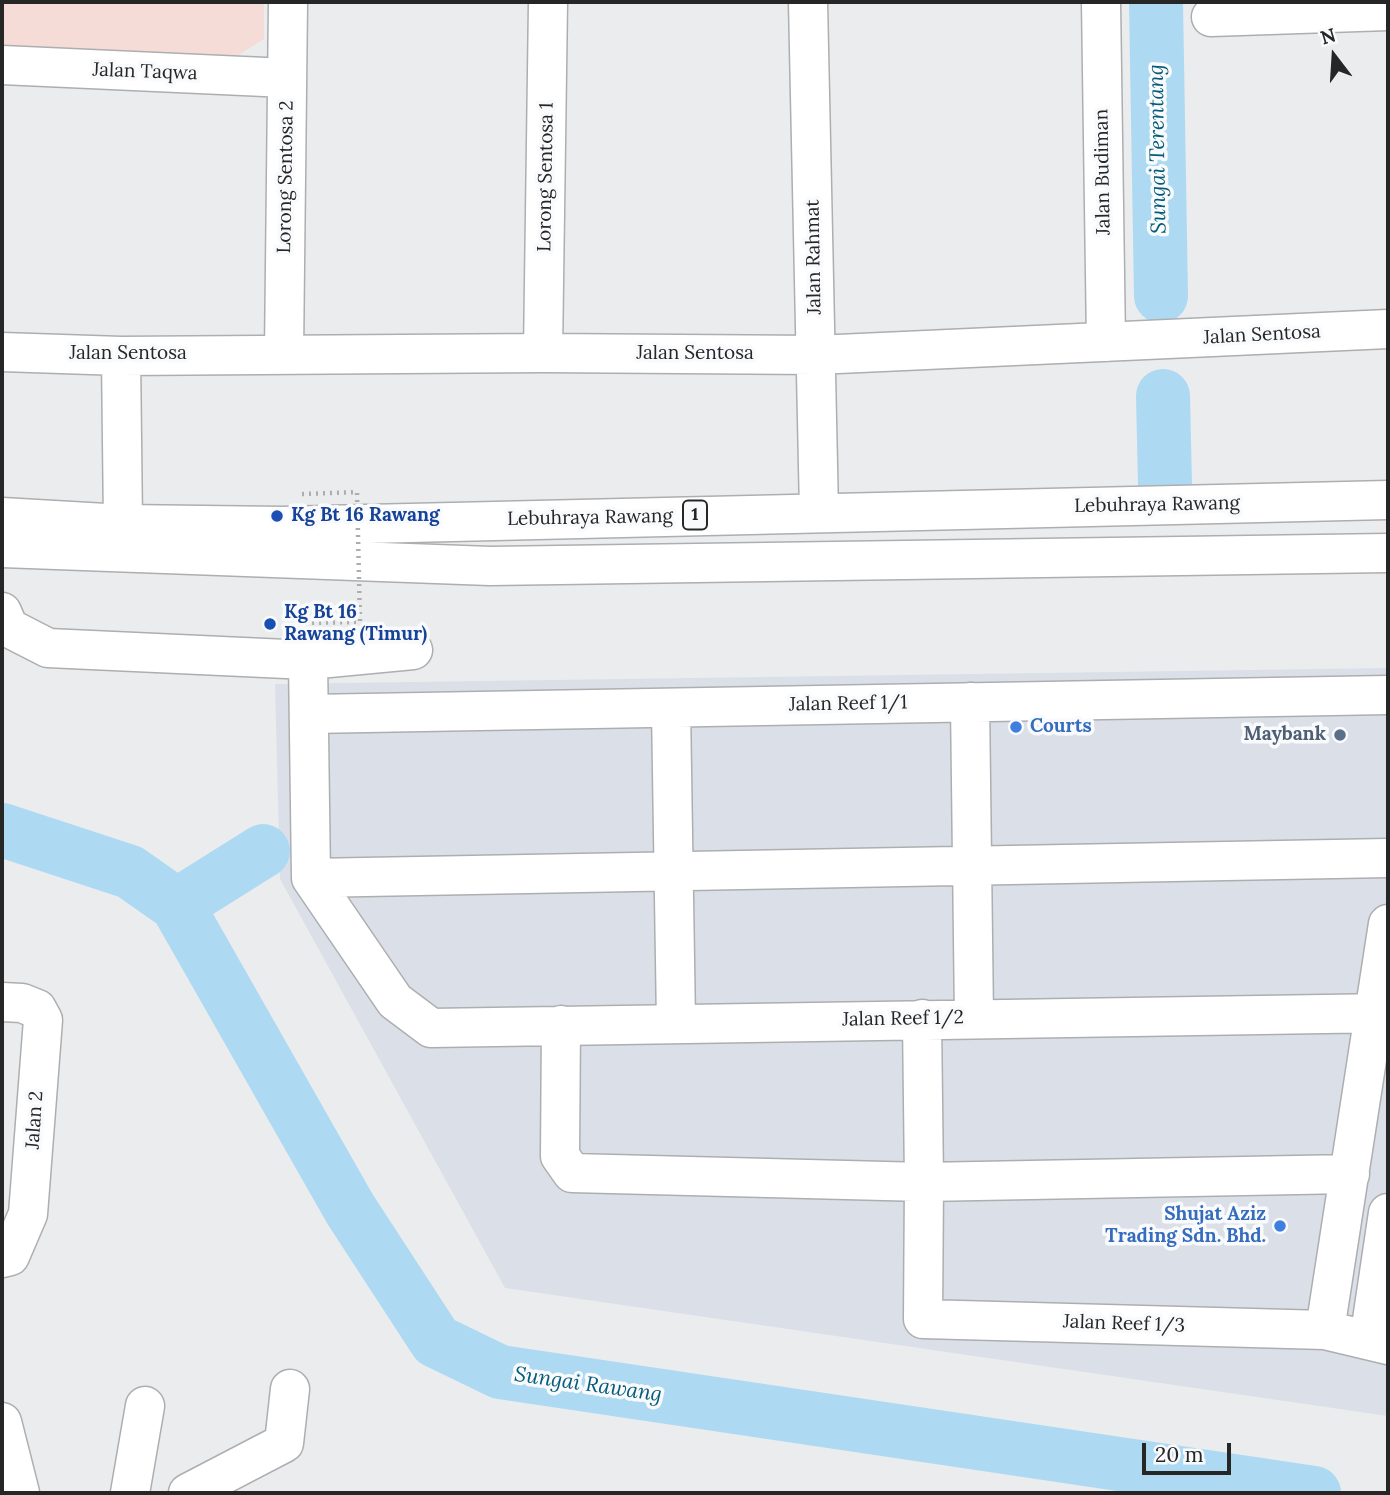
<!DOCTYPE html>
<html>
<head>
<meta charset="utf-8">
<style>
  body { margin:0 }
  #map { position:relative; width:1390px; height:1495px; overflow:hidden; background:#ebecee; font-family:Lora,serif }
  canvas { display:block }
  .frame { position:absolute; inset:0; border:4px solid #262627; pointer-events:none }
  .north { position:absolute; left:1299px; top:21px; width:70px; height:70px; -webkit-text-stroke:5px #f9fafc; paint-order:stroke; rotate:343deg; font-size:19px; font-weight:700; line-height:28px; text-align:center; color:#262627 }
  .north::after { content:''; display:block; margin:auto; width:24px; height:32px; background:#262627; clip-path:polygon(50% 0,100% 100%,50% 72%,0 100%) }
  .scale { position:absolute; left:1142px; top:1443px; width:89px; height:32px; box-sizing:border-box; border:4px solid #262627; border-top:0; padding-left:9px; font-size:21px; line-height:24px; white-space:nowrap; color:#262627; -webkit-text-stroke:5px #f9fafc; paint-order:stroke }
</style>
</head>
<body>
<div id="map">
<canvas width="1390" height="1495"></canvas>
<div class="frame"></div>
<div class="north">N</div>
<div class="scale">20 m</div>
</div>
<script>
const g = document.querySelector('canvas').getContext('2d');
g.lineJoin = 'round';
function fill(path, color) {
  g.fillStyle = color;
  g.fill(path, 'evenodd');
}
function shape(rows) {
  const path = new Path2D();
  for (const r of rows) {
    path.moveTo(r[0], r[1]);
    for (let i = 2; i < r.length; i += 2) path.lineTo(r[i], r[i + 1]);
  }
  return path;
}
function trace(path, color, width, dash) {
  g.strokeStyle = color;
  g.lineWidth = width;
  g.lineCap = dash ? 'butt' : 'round';
  g.setLineDash(dash || []);
  g.stroke(path);
}
function drawText(font, color, halo, rows, align = 'center') {
  g.font = font + ' Lora,serif';
  g.lineWidth = 7;
  g.setLineDash([]);
  g.textBaseline = 'middle';
  g.strokeStyle = halo;
  g.fillStyle = color;
  for (const [text, x, y, turn = 0] of rows) {
    g.save();
    g.translate(x, y);
    g.rotate((+turn || 0) * Math.PI / 180);
    g.textAlign = isNaN(turn) ? turn : align;
    if (halo) g.strokeText(text, 0, 0);
    g.fillText(text, 0, 0);
    g.restore();
  }
}
const built = shape([
  [1388,668,1388,1416,505,1288,280,879,275,684]
]);
const education = shape([
  [2,2,264,2,264,39,237,56,2,50]
]);
const river = shape([
  [1156,2,1161,296],
  [1163,396,1165,485],
  [2,830,130,872,177,905,350,1209,436,1341,500,1372,1314,1493],
  [177,905,263,851]
]);
const minor = shape([
  [808,2,819,512],
  [1101,2,1106,342],
  [1211,17,1388,11],
  [2,65,287,78],
  [2,352,121,356,543,353,816,355,1388,329],
  [284,353,288,2],
  [543,353,548,2],
  [121,356,123,524],
  [2,612,9,628,48,648,308,660,413,650],
  [308,660,311,878,395,1001,431,1028,1388,1013],
  [970,702,974,1018],
  [671,708,676,1023],
  [309,714,1388,695],
  [311,878,1388,858],
  [2,1002,22,1003,37,1009,43,1020,28,1214,10,1256,2,1258],
  [922,1019,924,1182,1350,1174],
  [561,1025,560,1156,572,1173,924,1182,923,1319,1325,1330,1388,1345],
  [1325,1330,1388,924],
  [1369,1340,1388,1213],
  [2,1422,20,1493],
  [130,1493,145,1406],
  [188,1493,284,1443,290,1389]
]);
const major = shape([
  [2,517,123,524,282,526,1388,500],
  [2,548,490,566,1388,553]
]);
const pathBridge = shape([
  [302,494,357,492,360,622,305,623]
]);
const markers = [
  [277,516,7,"#1a4fb4"],
  [270,624,7,"#1a4fb4"],
  [1016,727,7,"#3f7fe0"],
  [1340,735,7,"#5c6f8a"],
  [1280,1226,7,"#3f7fe0"]
];
const shields = [
  [695,515,24]
];
const shieldNames = [
  ["1",695,515]
];
const streetNames = [
  ["Jalan Taqwa",145,72,2],
  ["Jalan Budiman",1103,172,-91],
  ["Lorong Sentosa 2",286,177,-89],
  ["Lorong Sentosa 1",546,177,-89],
  ["Jalan Rahmat",814,257,-91],
  ["Jalan Sentosa",1262,335,-3],
  ["Jalan Sentosa",128,354],
  ["Jalan Sentosa",695,354],
  ["Lebuhraya Rawang",1157,505,-1],
  ["Lebuhraya Rawang",590,518,-1],
  ["Jalan Reef 1/1",848,704,-1],
  ["Jalan Reef 1/2",903,1019,-1],
  ["Jalan 2",35,1120,-86],
  ["Jalan Reef 1/3",1124,1324,2]
];
const transitNames = [
  ["Kg Bt 16 Rawang",291,516],
  ["Kg Bt 16",284,613],
  ["Rawang (Timur)",284,635]
];
const shopNames = [
  ["Courts",1030,727],
  ["Shujat Aziz",1266,1215,"right"],
  ["Trading Sdn. Bhd.",1266,1237,"right"]
];
const serviceNames = [
  ["Maybank",1326,735]
];
const waterNames = [
  ["Sungai Terentang",1158,149,-91],
  ["Sungai Rawang",588,1385,8]
];
fill(built, '#dbe0e8');
fill(education, '#f6dcd6');
trace(river, '#addaf2', 54);
trace(minor, '#adaeb0', 41);
trace(major, '#adaeb0', 41);
trace(minor, '#fff', 38);
trace(major, '#fff', 38);
trace(pathBridge, '#adadaf', 4.5, [2, 5]);
for (const [x, y, r, color] of markers) {
  const dot = new Path2D();
  dot.arc(x, y, r, 0, 2 * Math.PI);
  g.fillStyle = color;
  g.fill(dot);
  trace(dot, '#f9fafc', 2.5);
}
for (const [x, y, w] of shields) {
  const box = new Path2D();
  box.roundRect(x - w / 2, y - 14.5, w, 29, 5);
  g.fillStyle = '#f9fafc';
  g.fill(box);
  trace(box, '#262627', 2);
}
drawText('bold 18px', '#262627', null, shieldNames);
drawText('19px', '#262627', '#f9fafc', streetNames);
drawText('bold 19px', '#164399', '#f9fafc', transitNames, 'left');
drawText('bold 19px', '#366cbe', '#f9fafc', shopNames, 'left');
drawText('bold 19px', '#4e5e75', '#f9fafc', serviceNames, 'right');
drawText('italic 21px', '#055b7a', '#f9fafc', waterNames);
</script>
</body>
</html>
